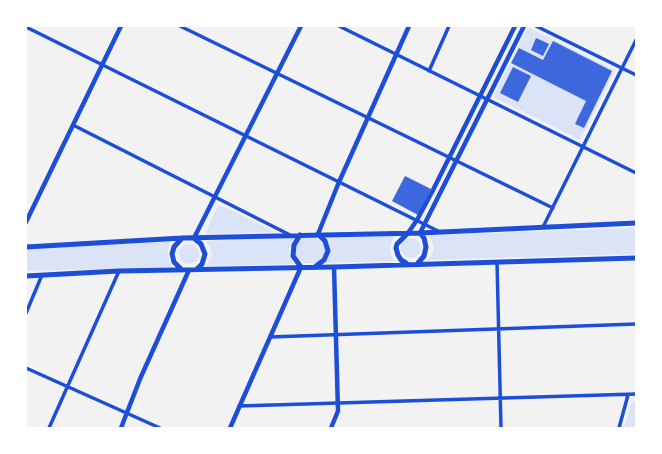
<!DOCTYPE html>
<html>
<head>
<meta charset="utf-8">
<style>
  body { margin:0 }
  #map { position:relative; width:662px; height:454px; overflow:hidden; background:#f2f2f2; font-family:"PT Sans Narrow",sans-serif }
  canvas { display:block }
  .frame { position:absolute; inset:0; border:27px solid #fff; pointer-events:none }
</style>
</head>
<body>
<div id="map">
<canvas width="662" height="454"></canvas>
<div class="frame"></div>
</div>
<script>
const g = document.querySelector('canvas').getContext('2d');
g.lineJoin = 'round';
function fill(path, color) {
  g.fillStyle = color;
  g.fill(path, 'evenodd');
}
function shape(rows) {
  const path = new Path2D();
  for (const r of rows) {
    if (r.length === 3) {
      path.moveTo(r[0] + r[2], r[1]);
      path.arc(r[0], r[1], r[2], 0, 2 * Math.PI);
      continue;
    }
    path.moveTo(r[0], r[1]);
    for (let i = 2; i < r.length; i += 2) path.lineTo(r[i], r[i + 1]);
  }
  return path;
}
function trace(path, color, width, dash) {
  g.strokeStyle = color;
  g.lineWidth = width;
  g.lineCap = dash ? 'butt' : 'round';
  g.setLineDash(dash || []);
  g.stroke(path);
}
const green = shape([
  [528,27,615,70,580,140,493,97],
  [220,206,229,209,275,232,207,234,206,232,217,207],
  [636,228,636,254,427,260,432,255,434,248,432,241,428,235],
  [394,236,390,247,391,254,395,261,324,263,328,257,330,250,329,243,325,237],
  [411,248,10],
  [294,238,289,249,290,257,294,264,205,266,210,260,212,254,210,247,206,241],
  [304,238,315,238,319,240,323,244,325,252,321,260,317,263,304,263,296,256,294,251,295,246,299,240],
  [171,241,168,248,168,256,172,267,26,271,26,246],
  [189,254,10],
  [632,401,636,401,636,428,624,428]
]);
const building = shape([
  [536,38,549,44,543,56,531,50],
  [553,41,612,71,584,128,575,124,586,101,511,63,519,48,543,60],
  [513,67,531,76,518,102,500,93],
  [405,176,431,189,418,215,392,201]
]);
const minor = shape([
  [180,26,553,208],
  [339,26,636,173],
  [536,26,636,75],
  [26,27,438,231],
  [429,71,449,26],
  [73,125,290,235],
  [543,227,636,40],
  [497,262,501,428],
  [26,313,42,275],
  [270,337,636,324],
  [26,368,160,428],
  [239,406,636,394],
  [49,428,119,271],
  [619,428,628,395]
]);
const tertiary = shape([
  [26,222,121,26],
  [408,233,417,220,432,192,515,26],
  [420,233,524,26],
  [318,234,339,182,409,26],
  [194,238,301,26],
  [121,428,140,379,189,270],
  [230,428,301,267],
  [331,428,338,411,334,267]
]);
const secondary = shape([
  [300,235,294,245,293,256,301,267],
  [195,239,201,244,205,254,202,264,196,270],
  [26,247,182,238,420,233,636,223],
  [406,263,401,260,398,255,396,248,397,244,408,233],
  [418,263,424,256,426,247,424,238,420,233],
  [316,266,324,260,328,251,325,241,318,234],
  [182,270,174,262,172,254,174,247,182,238],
  [26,276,119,271,334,267,636,258]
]);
fill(green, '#dbe4f7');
fill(building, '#3d67dc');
trace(minor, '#1d4ed8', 3.5);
trace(tertiary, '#1d4ed8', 4.5);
trace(secondary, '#1d4ed8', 5);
</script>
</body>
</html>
